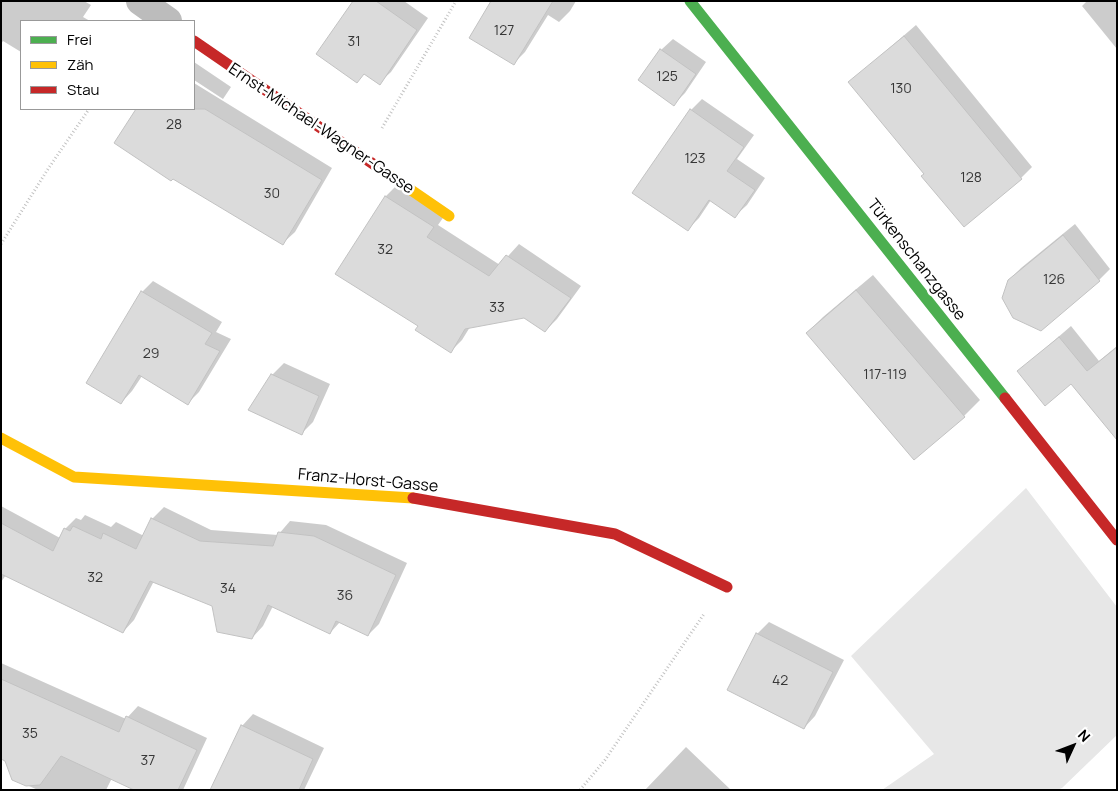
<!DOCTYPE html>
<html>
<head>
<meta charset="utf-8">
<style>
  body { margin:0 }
  #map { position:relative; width:1118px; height:791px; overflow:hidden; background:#fff; font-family:Manrope,sans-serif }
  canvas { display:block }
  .frame { position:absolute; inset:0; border:2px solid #000; pointer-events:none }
  .legend { position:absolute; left:20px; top:20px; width:175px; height:90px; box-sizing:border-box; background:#fff; border:1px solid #999; margin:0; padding:6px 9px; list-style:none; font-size:15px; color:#000 }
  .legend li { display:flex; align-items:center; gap:10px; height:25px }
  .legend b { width:25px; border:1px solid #999 }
  .north { position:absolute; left:1048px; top:721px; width:50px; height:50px; -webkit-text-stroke:4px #fff; paint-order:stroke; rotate:47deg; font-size:14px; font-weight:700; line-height:20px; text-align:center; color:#000 }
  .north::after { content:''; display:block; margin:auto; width:18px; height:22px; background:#000; clip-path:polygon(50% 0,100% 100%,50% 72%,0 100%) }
</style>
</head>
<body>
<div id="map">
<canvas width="1118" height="791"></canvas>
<div class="frame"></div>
<ul class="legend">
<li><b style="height:6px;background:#4caf50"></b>Frei</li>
<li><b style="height:6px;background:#ffc107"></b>Zäh</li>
<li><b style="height:6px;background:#c62828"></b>Stau</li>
</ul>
<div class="north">N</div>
</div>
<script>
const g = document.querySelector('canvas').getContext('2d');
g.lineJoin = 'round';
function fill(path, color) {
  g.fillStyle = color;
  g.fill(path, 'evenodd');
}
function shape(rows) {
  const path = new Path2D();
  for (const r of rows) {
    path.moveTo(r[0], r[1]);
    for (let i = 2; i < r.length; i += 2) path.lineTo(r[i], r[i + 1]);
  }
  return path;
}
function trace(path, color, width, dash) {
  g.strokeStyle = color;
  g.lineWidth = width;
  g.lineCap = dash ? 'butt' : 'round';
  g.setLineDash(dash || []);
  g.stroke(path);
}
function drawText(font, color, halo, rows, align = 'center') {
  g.font = font + ' Manrope,sans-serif';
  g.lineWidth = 5;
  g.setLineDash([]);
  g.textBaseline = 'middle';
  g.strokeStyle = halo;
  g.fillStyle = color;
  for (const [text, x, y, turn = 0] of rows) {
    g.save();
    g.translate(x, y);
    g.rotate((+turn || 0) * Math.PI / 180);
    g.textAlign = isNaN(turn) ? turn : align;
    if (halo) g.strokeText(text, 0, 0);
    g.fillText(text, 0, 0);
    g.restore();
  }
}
const green = shape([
  [1026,488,1117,607,1117,735,1062,788,1057,790,882,790,934,754,851,656]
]);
const shadow = shape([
  [1,1,84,1,91,5,83,17,90,21,21,21,21,52,3,41,1,44],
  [354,1,404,1,428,18,391,72,379,83,365,73,357,81],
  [493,1,576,1,570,11,559,22,548,15,525,52,514,63],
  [1087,1,1117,1,1117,49,1082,6],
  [916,25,1032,167,1021,178,926,173,850,82],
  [673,39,706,62,685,93,674,104,661,50],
  [194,62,231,87,223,99,194,80],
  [194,83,332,168,295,232,283,243,116,143,138,109,194,109],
  [702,99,754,135,737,159,765,178,747,205,735,216,711,200,699,218,688,229,691,110],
  [397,185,445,215,438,225,500,265,519,244,581,286,557,319,545,331,524,316,470,327,462,340,451,351,420,326,337,273,386,196],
  [1075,224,1110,269,1099,280,1009,280,1021,268],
  [873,275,980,400,964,416,807,333,823,317],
  [153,281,222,322,216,332,231,339,199,392,188,403,142,376,132,391,121,403,142,292],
  [1071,326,1099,361,1117,346,1117,421,1071,383,1019,371],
  [284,363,330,384,313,422,301,434,272,375],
  [1,506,60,538,65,529,76,518,81,520,85,515,111,527,116,522,144,536,152,519,164,507,211,530,278,535,290,521,326,525,407,563,379,624,368,635,340,622,330,633,273,606,263,626,252,638,213,605,154,581,134,620,123,632,6,575,1,582],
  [769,622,844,660,815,716,804,728,757,634],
  [1,663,126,719,138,706,207,738,183,790,137,790,112,778,106,790,38,790,13,779,6,760,1,758],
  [253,714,324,748,304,790,219,790,242,726],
  [686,747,731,790,645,790]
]);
const building = shape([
  [353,1,376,1,417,30,380,85,364,74,357,83,316,54,353,1],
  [491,1,553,1,514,65,469,38,491,1],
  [904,36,1022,179,964,227,921,176,924,174,848,82,904,36],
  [660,49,696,74,674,106,638,80,660,49],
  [136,109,205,109,322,180,283,245,173,179,171,181,114,143,136,109],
  [690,109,744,147,727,171,755,190,735,218,709,200,688,231,632,193,690,109],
  [385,196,434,227,427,237,489,276,506,255,571,298,545,332,524,318,465,329,451,353,415,330,418,326,335,274,385,196],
  [1063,235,1100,281,1041,331,1013,318,1002,298,1008,280,1063,235],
  [856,290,965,417,914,460,806,333,856,290],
  [141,291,212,333,205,344,220,351,188,405,139,375,121,404,86,383,141,291],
  [1059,337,1087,371,1117,347,1117,440,1071,384,1045,406,1017,371,1059,337],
  [271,374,319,396,302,435,248,410,271,374],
  [151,518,200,541,273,546,278,532,314,536,396,575,368,636,336,621,330,634,268,605,252,639,217,632,212,606,150,581,123,633,1,574,1,523,53,551,64,528,70,531,73,526,101,539,103,533,136,549,151,518],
  [756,633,833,672,804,729,727,690,756,633],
  [1,679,119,732,126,716,197,750,178,790,134,790,61,756,40,785,26,786,12,780,5,761,1,759,1,679],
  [241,725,313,759,299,790,210,790,241,725]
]);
const path = shape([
  [382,128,456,1],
  [1,244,48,169,89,109],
  [580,790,605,760,704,614]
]);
const street = shape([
  [140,1,168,21]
]);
const fast = shape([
  [690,1,1005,398]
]);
const slow = shape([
  [376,166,449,216],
  [1,438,74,477,413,498]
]);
const jam = shape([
  [194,41,376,166],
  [1005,398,1117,540],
  [413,498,615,534,727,587]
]);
const numberNames = [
  ["127",504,31],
  ["31",354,42],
  ["125",667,77],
  ["130",901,89],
  ["28",174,125],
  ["123",695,159],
  ["128",971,178],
  ["30",272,194],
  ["32",385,250],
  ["126",1054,280],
  ["33",497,308],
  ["29",151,354],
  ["117-119",885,375],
  ["32",95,578],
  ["34",228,589],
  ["36",345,596],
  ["42",780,681],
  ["35",30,734],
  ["37",148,761]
];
const streetNames = [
  ["Ernst-Michael-Wagner-Gasse",321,129,34],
  ["Türkenschanzgasse",916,260,52],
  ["Franz-Horst-Gasse",368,481,5]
];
fill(green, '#e7e7e7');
fill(shadow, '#0003');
fill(building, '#dbdbdb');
trace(building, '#c2c2c2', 1);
trace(path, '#c2c2c2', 3, [1, 2.5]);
trace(street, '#bcbcbc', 28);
trace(fast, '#4caf50', 11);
trace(slow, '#ffc107', 11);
trace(jam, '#c62828', 11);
drawText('14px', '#373737', null, numberNames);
drawText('16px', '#000', '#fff', streetNames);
</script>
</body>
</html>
